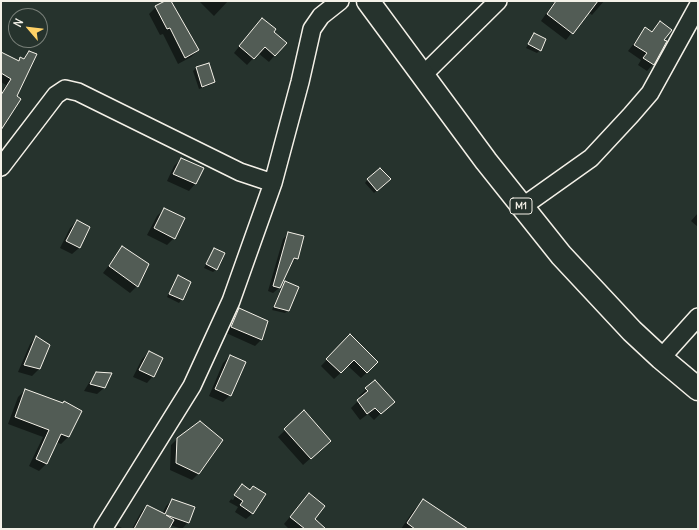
<!DOCTYPE html>
<html>
<head>
<meta charset="utf-8">
<style>
  body { margin:0 }
  #map { position:relative; width:699px; height:530px; overflow:hidden; background:#26332d; font-family:Delius,sans-serif }
  canvas { display:block }
  .frame { position:absolute; inset:0; border:2px solid #f4f1e8; pointer-events:none }
  .north { position:absolute; left:8px; top:8px; width:40px; height:40px; box-sizing:border-box; background:#26332d; border:1px solid #787f78; border-radius:50%; rotate:298deg; font-size:11px; font-weight:700; line-height:16px; text-align:center; color:#f4f1e8 }
  .north::after { content:''; display:block; margin:auto; width:14px; height:18px; background:#ffd166; clip-path:polygon(50% 0,100% 100%,50% 72%,0 100%) }
</style>
</head>
<body>
<div id="map">
<canvas width="699" height="530"></canvas>
<div class="frame"></div>
<div class="north">N</div>
</div>
<script>
const g = document.querySelector('canvas').getContext('2d');
g.lineJoin = 'round';
function fill(path, color) {
  g.fillStyle = color;
  g.fill(path, 'evenodd');
}
function shape(rows) {
  const path = new Path2D();
  for (const r of rows) {
    path.moveTo(r[0], r[1]);
    for (let i = 2; i < r.length; i += 2) path.lineTo(r[i], r[i + 1]);
  }
  return path;
}
function trace(path, color, width, dash) {
  g.strokeStyle = color;
  g.lineWidth = width;
  g.lineCap = dash ? 'butt' : 'round';
  g.setLineDash(dash || []);
  g.stroke(path);
}
function drawText(font, color, halo, rows, align = 'center') {
  g.font = font + ' Delius,sans-serif';
  g.lineWidth = 4;
  g.setLineDash([]);
  g.textBaseline = 'middle';
  g.strokeStyle = halo;
  g.fillStyle = color;
  for (const [text, x, y, turn = 0] of rows) {
    g.save();
    g.translate(x, y);
    g.rotate((+turn || 0) * Math.PI / 180);
    g.textAlign = isNaN(turn) ? turn : align;
    if (halo) g.strokeText(text, 0, 0);
    g.fillText(text, 0, 0);
    g.restore();
  }
}
const shadow = shape([
  [167,1,170,1,198,50,191,57,178,64,163,34,160,35,149,14,156,7],
  [199,1,228,1,214,16],
  [555,1,604,1,592,15,588,12,566,40,541,21],
  [660,23,663,40,653,64,647,71,638,65,641,60,628,51,646,28,651,32],
  [256,25,272,32,285,43,269,62,258,53,247,65,234,53],
  [535,34,540,50,537,53,526,48],
  [30,52,1,126,1,93,6,85,1,82,1,56,17,61,21,58,23,59],
  [208,64,214,82,210,85,199,89,193,71,196,68],
  [181,159,202,169,195,184,189,191,167,181,174,166],
  [368,179,386,182,374,193,365,183],
  [164,209,174,238,167,245,147,235,157,216],
  [698,213,698,227,691,221],
  [77,221,89,227,79,248,72,254,60,248,70,228],
  [289,233,297,258,290,264,279,288,273,293,268,291,283,239],
  [123,247,137,286,130,293,103,273],
  [214,249,217,269,213,272,204,268],
  [178,277,182,299,179,303,167,297],
  [285,283,288,310,285,313,272,310,282,286],
  [240,309,261,340,255,346,226,333,234,315],
  [350,336,377,362,361,378,348,366,334,379,321,366],
  [36,337,49,346,39,369,32,376,18,372,30,344],
  [149,352,153,376,147,383,133,377,142,359],
  [230,356,230,395,223,402,209,396,223,363],
  [97,373,104,388,97,394,84,391,90,381],
  [375,381,386,408,374,420,368,414,360,420,351,408,361,398,359,396],
  [25,390,80,412,68,437,61,444,56,442,46,464,39,471,29,466,43,437,8,424,18,397],
  [304,412,323,447,303,465,278,437],
  [178,438,199,473,192,480,170,470,171,445],
  [242,486,253,513,246,519,235,512,238,507,229,502,236,492,231,499,233,500,238,491,236,491],
  [309,494,313,529,289,529,284,524],
  [172,500,188,522,182,529,170,525,168,529,132,529,141,512,147,506,162,514,166,506],
  [423,501,451,529,401,529,413,511],
  [118,526,124,529,114,529]
]);
const building = shape([
  [165,1,171,1,199,50,185,58,170,28,167,29,155,6,165,1],
  [556,1,598,1,573,34,547,14,556,1],
  [262,18,276,29,274,32,287,43,275,56,265,47,254,59,239,46,262,18],
  [660,21,672,30,664,40,667,41,654,65,643,58,647,53,634,45,645,27,652,32,660,21],
  [534,33,546,39,541,51,528,44,534,33],
  [29,51,37,54,17,96,21,99,1,130,1,95,11,79,1,73,1,52,19,61,20,57,24,59,29,51],
  [209,63,215,82,202,87,196,67,209,63],
  [181,158,204,168,196,184,173,174,181,158],
  [380,168,391,179,377,191,367,179,380,168],
  [164,208,185,218,175,239,154,228,164,208],
  [77,220,90,227,80,248,66,241,77,220],
  [288,232,304,236,298,259,294,258,280,288,273,286,288,232],
  [122,246,149,264,138,287,109,266,122,246],
  [214,248,225,253,217,270,206,264,214,248],
  [178,275,191,282,183,300,169,294,178,275],
  [285,281,299,287,289,311,274,307,285,281],
  [239,308,268,321,262,340,231,327,239,308],
  [350,334,378,362,367,373,354,360,341,373,326,359,350,334],
  [36,336,50,345,40,369,24,365,36,336],
  [149,351,163,358,154,377,139,370,149,351],
  [230,355,246,362,231,396,215,389,230,355],
  [96,372,112,373,105,388,90,384,96,372],
  [375,380,395,402,381,414,375,408,367,414,357,400,368,391,365,388,375,380],
  [25,389,63,403,64,401,82,411,69,437,61,434,47,464,36,459,49,430,15,417,25,389],
  [304,410,331,441,311,459,284,429,304,410],
  [200,421,223,440,199,474,176,463,177,438,200,421],
  [242,484,250,490,253,486,266,494,253,514,240,505,243,501,234,495,242,484],
  [309,493,325,506,315,519,326,529,305,529,290,517,309,493],
  [172,499,195,507,189,523,166,515,174,520,169,529,134,529,147,505,165,514,172,499],
  [423,499,468,529,415,529,407,523,423,499]
]);
const street = shape([
  [422,76,498,1],
  [1,167,56,95,65,89,78,92,240,172,273,183],
  [522,207,591,158,631,115,650,93,698,6],
  [661,358,698,317],
  [103,529,192,386,231,301,273,183,300,82,312,29,321,16,340,1]
]);
const highway = shape([
  [368,1,486,161,561,255,632,331,661,358,698,389]
]);
const shields = [
  [521,206,22]
];
const shieldNames = [
  ["M1",521,206]
];
fill(shadow, '#0007');
fill(building, '#525c55');
trace(building, '#f4f1e8', 1);
trace(street, '#f4f1e8', 20);
trace(highway, '#f4f1e8', 25);
trace(street, '#26332d', 17);
trace(highway, '#26332d', 22);
for (const [x, y, w] of shields) {
  const box = new Path2D();
  box.roundRect(x - w / 2, y - 8, w, 16, 3);
  g.fillStyle = '#26332d';
  g.fill(box);
  trace(box, '#f4f1e8', 1);
}
drawText('bold 10px', '#f4f1e8', null, shieldNames);
</script>
</body>
</html>
